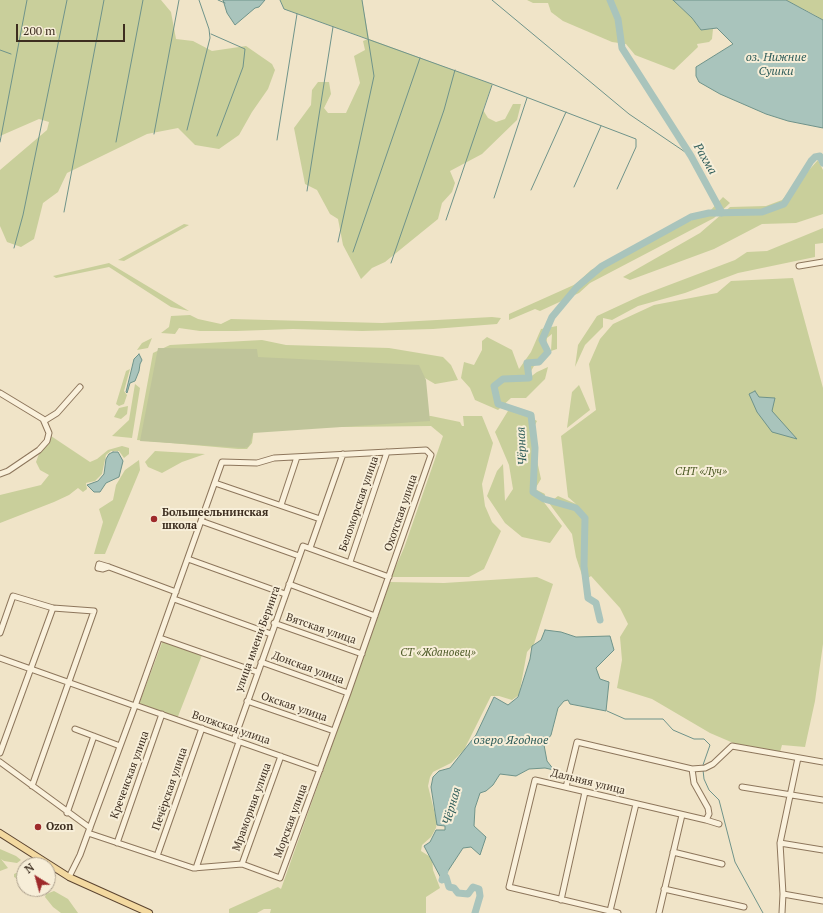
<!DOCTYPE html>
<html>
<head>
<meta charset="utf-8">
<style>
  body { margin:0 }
  #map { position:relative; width:823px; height:913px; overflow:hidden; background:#f0e4c8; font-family:"PT Serif",serif }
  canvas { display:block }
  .north { position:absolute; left:16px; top:857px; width:40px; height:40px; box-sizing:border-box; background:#f7eed8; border:1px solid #ada18e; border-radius:50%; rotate:323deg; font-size:11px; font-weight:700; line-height:16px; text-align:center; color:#3d2e20 }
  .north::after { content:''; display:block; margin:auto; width:14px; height:18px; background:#9e2a2b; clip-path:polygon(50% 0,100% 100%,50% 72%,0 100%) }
  .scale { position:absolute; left:16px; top:24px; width:109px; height:18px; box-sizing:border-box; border:2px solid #3d2e20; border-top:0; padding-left:5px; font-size:12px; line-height:14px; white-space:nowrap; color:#3d2e20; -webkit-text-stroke:3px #f7eed8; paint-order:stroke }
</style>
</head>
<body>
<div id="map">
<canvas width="823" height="913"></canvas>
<div class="north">N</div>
<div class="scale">200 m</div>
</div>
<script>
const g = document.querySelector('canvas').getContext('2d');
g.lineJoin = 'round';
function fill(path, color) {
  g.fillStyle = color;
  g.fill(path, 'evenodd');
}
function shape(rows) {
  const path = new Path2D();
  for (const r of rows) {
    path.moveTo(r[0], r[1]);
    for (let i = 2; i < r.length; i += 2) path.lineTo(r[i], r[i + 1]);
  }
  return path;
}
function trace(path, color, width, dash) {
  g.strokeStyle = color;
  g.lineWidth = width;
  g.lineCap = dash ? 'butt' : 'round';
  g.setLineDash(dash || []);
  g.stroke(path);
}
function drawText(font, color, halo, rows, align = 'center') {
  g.font = font + ' "PT Serif",serif';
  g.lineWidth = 4;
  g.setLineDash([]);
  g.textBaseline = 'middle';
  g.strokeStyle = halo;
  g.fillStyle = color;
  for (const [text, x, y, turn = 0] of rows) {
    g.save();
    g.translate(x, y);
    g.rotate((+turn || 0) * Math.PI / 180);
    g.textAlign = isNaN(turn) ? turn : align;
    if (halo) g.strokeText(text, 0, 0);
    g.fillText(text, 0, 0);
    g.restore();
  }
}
const green = shape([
  [0,0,161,0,171,12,176,39,193,41,212,51,246,46,272,64,275,70,268,89,252,112,239,135,219,149,195,145,178,128,147,134,67,173,58,192,43,203,34,239,21,247,7,242,0,226,0,170,47,130,49,122,39,119,0,136],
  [280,0,362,0,369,39,492,84,483,110,488,118,496,122,505,119,513,104,521,104,517,120,482,154,450,171,455,183,452,192,442,203,438,219,385,262,372,268,361,279,343,245,338,219,330,214,317,190,305,184,294,128,311,105,312,90,318,82,329,82,331,94,324,108,328,113,346,113,360,83,354,56,365,50,363,41,368,39,284,9],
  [527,0,673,0,692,18,701,30,713,29,712,39,709,42,697,44,698,47,674,70,635,55,626,44,612,42,563,21,551,12,548,3,533,3],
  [786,0,823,0,823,20,813,14],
  [818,160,823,170,823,214,796,223,762,224,714,249,630,280,623,277,700,233,730,207,766,206,782,200],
  [723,197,730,203,714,218,590,283,579,293,540,311,535,309,509,320,509,314,576,284,591,270,710,211],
  [184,224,189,225,124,261,118,260],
  [823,228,823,243,815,244,815,257,738,273,685,293,638,306,612,320,603,318,603,327,585,345,575,367,578,345,597,316,640,296,735,260,747,252,767,251],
  [109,263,189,311,171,307,109,267,56,278,53,276],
  [793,278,823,388,823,644,815,701,805,747,782,745,780,752,738,745,710,733,652,699,617,688,622,660,620,637,628,624,620,608,591,576,584,581,576,557,572,534,549,503,558,496,576,504,568,497,561,436,596,410,589,364,600,339,613,324,654,305,717,293,731,281],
  [190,315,198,319,221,324,231,319,382,323,492,317,501,318,497,324,433,329,362,331,293,329,236,331,200,331,179,328,175,334,161,333,169,327,171,316],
  [557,326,557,349,551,351,552,334,547,338,545,359,534,366,525,381,537,372,548,367,545,379,526,398,511,398,498,410,475,400,470,388,461,378,464,362,474,365,482,350,482,341,487,337,512,350,519,369,531,352,541,329],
  [152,338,148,348,137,350,142,343],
  [262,340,286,345,389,348,443,357,451,365,458,380,435,384,418,374,364,419,431,416,460,422,462,426,464,426,463,416,482,416,493,443,482,484,485,506,492,522,501,531,484,569,469,577,391,577,404,548,443,436,431,426,254,428,252,443,247,449,238,449,137,440,153,353,170,345],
  [130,369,124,391,127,395,124,404,119,406,116,404,126,371],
  [135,384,140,388,132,438,112,436,129,420],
  [579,385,590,410,567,428,572,392],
  [128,406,127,414,121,419,114,417,119,408],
  [511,406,537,421,531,433,541,479,535,489,545,494,543,501,562,526,550,543,522,537,505,523,487,496,497,471,503,464,505,501,513,489,509,465,495,432],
  [51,436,90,462,97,459,108,450,122,446,129,448,129,454,124,458,119,451,111,451,106,455,102,474,95,481,86,483,87,489,83,492,78,488,69,495,54,502,0,523,0,495,41,485,49,475,40,470,36,462,40,451],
  [155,451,205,454,182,462,162,473,148,467,145,462],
  [139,460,140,470,105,554,94,554,103,522,99,509,113,500,116,485,125,470],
  [537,577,553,584,534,644,527,652,519,695,512,700,499,696,491,696,464,750,451,763,433,772,430,777,428,786,437,822,436,828,431,837,422,845,421,851,432,858,433,870,440,888,426,897,426,913,270,913,271,909,264,909,257,913,229,913,229,909,278,887,281,889,390,582,444,583],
  [163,640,202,655,177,719,139,704],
  [0,849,16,856,21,860,17,863,4,861,1,859,8,868,0,871],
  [24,866,24,882,14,877,14,874,21,871],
  [54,891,68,899,78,913,61,913,53,907,45,897,46,894]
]);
const cemetery = shape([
  [158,348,257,349,258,357,419,365,426,380,430,421,253,433,250,444,248,447,244,448,140,441]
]);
const water = shape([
  [223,0,265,0,259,7,255,8,235,25,227,13,223,0],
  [673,0,786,0,823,20,823,128,788,121,766,114,720,94,699,82,696,76,696,67,733,44,717,28,701,30,692,18,673,0],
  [139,354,142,360,140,364,139,371,135,381,130,383,127,393,126,392,134,359,139,354],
  [755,391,759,397,775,398,772,411,797,439,772,432,757,412,749,394,755,391],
  [113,452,118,452,123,461,119,477,106,483,100,492,94,492,87,485,98,481,104,474,106,459,109,454,113,452],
  [545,630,561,632,576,637,610,636,614,650,596,668,600,679,609,682,606,711,570,704,568,700,564,701,558,708,551,735,544,745,547,761,554,770,545,768,529,769,516,776,500,774,493,785,486,791,480,793,475,808,474,826,486,837,480,855,471,847,463,848,442,880,424,846,430,842,436,830,445,830,445,826,437,825,431,787,433,777,439,771,450,768,476,735,494,697,508,705,518,697,530,659,532,646,541,640,545,630]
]);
const stream = shape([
  [218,0,225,3],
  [280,0,284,9,492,84,636,139,636,147,617,189],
  [492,0,629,114,691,156],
  [211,34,245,49,243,67,217,136],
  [0,50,11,54],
  [187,130,210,38,209,29,199,0],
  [154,134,179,0],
  [277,140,297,14],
  [0,142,27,0],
  [116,142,143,0],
  [574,187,601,126],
  [531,190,566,112],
  [307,191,333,27],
  [494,198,527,98],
  [64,212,104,0],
  [446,220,492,85],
  [338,242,374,76,362,0],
  [14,248,23,215,67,0],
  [353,252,420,58],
  [391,263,444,110,455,70],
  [607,711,625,719,663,719,673,730,694,739,704,739,710,745,703,765],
  [703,770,704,779,709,790,719,800,735,862,763,913]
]);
const river = shape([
  [610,0,618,19,622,48,691,156,722,213],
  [600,620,596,603,588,598,584,566,585,518,576,508,544,499,533,492,535,448,531,415,498,404,494,386,503,379,529,378,527,363,539,362,548,352,542,340,552,317,577,287,602,266,691,217,709,213,762,212,784,204,811,161,815,157,820,156,823,163],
  [445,871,442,880,446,877,449,887,454,888,458,893,468,894,473,887,479,889,480,896,475,913]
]);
const minor = shape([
  [799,266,823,262],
  [0,393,43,419,49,433,47,441,39,450,8,471,0,474],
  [44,421,57,413,80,387],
  [215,483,320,519],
  [281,505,297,457],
  [201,521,299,556],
  [310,548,343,454],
  [188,559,285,594],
  [350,562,387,452],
  [109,567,103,569,98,568,99,564,109,567,176,592],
  [289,584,375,616],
  [174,599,271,634],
  [274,623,362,654],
  [0,633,13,596,53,608,94,611,32,786],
  [160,638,257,672],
  [0,658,135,706],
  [261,662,348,693],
  [247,701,334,731],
  [135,705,320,770],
  [75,729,120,746],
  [234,740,303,546,389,577],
  [0,753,53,608],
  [0,762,90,828],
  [566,787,577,742,692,769],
  [742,787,823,800],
  [67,813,94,736],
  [706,820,719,824],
  [117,843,162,714],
  [780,843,823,850],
  [673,852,722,864],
  [157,856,202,728],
  [242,864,281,756],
  [196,868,239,742],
  [69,877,80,855,88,833,135,706,222,462,257,463,274,458,426,450,431,455,348,693,280,878,242,864,193,868,88,833],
  [664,889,744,907],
  [783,894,823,901],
  [561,900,585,792],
  [610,911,636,804],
  [618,913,509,887,535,780,706,820,709,814,708,808,694,783,692,769,705,768,713,764,732,746,823,762],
  [659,913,682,815],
  [782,913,783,894,780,843,798,758]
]);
const major = shape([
  [0,833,69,877,149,913]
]);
const markers = [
  [154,519,4,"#9e2a2b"],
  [38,827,4,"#9e2a2b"]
];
const parkNames = [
  ["СНТ «Луч»",701,472],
  ["СТ «Ждановец»",438,653]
];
const streetNames = [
  ["Беломорская улица",359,504,-71],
  ["Охотская улица",401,513,-71],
  ["Вятская улица",321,629,19],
  ["улица имени Беринга",258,639,-70],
  ["Донская улица",308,668,20],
  ["Окская улица",294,707,19],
  ["Волжская улица",231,728,19],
  ["Креченская улица",130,775,-70],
  ["Дальняя улица",588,782,14],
  ["Печёрская улица",170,789,-71],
  ["Мраморная улица",252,807,-70],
  ["Морская улица",291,821,-70]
];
const poiNames = [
  ["Большеельнинская",162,513],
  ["школа",162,526],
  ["Ozon",46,827]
];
const waterNames = [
  ["оз. Нижние",776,58],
  ["Сушки",776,72],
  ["Рахма",705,159,60],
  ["Чёрная",522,446,-93],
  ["озеро Ягодное",511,741],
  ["Чёрная",452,806,-74]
];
fill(green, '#c9cf9b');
fill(cemetery, '#bfc49a');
fill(water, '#a9c4bc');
trace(water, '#6f938a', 1);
trace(stream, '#6f938a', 1);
trace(river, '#a9c4bc', 7);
trace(minor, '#8d765c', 7);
trace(major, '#5b4430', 8);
trace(minor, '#faf1dc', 5);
trace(major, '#f3d9a0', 6);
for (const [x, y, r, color] of markers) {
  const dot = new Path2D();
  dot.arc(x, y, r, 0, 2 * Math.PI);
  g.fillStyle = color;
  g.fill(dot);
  trace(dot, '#f7eed8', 1.5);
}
drawText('italic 11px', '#4d5a26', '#f7eed8', parkNames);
drawText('11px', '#3d2e20', '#f7eed8', streetNames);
drawText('bold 11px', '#3d2e20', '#f7eed8', poiNames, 'left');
drawText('italic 12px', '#2f5d5a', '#f7eed8', waterNames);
</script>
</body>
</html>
